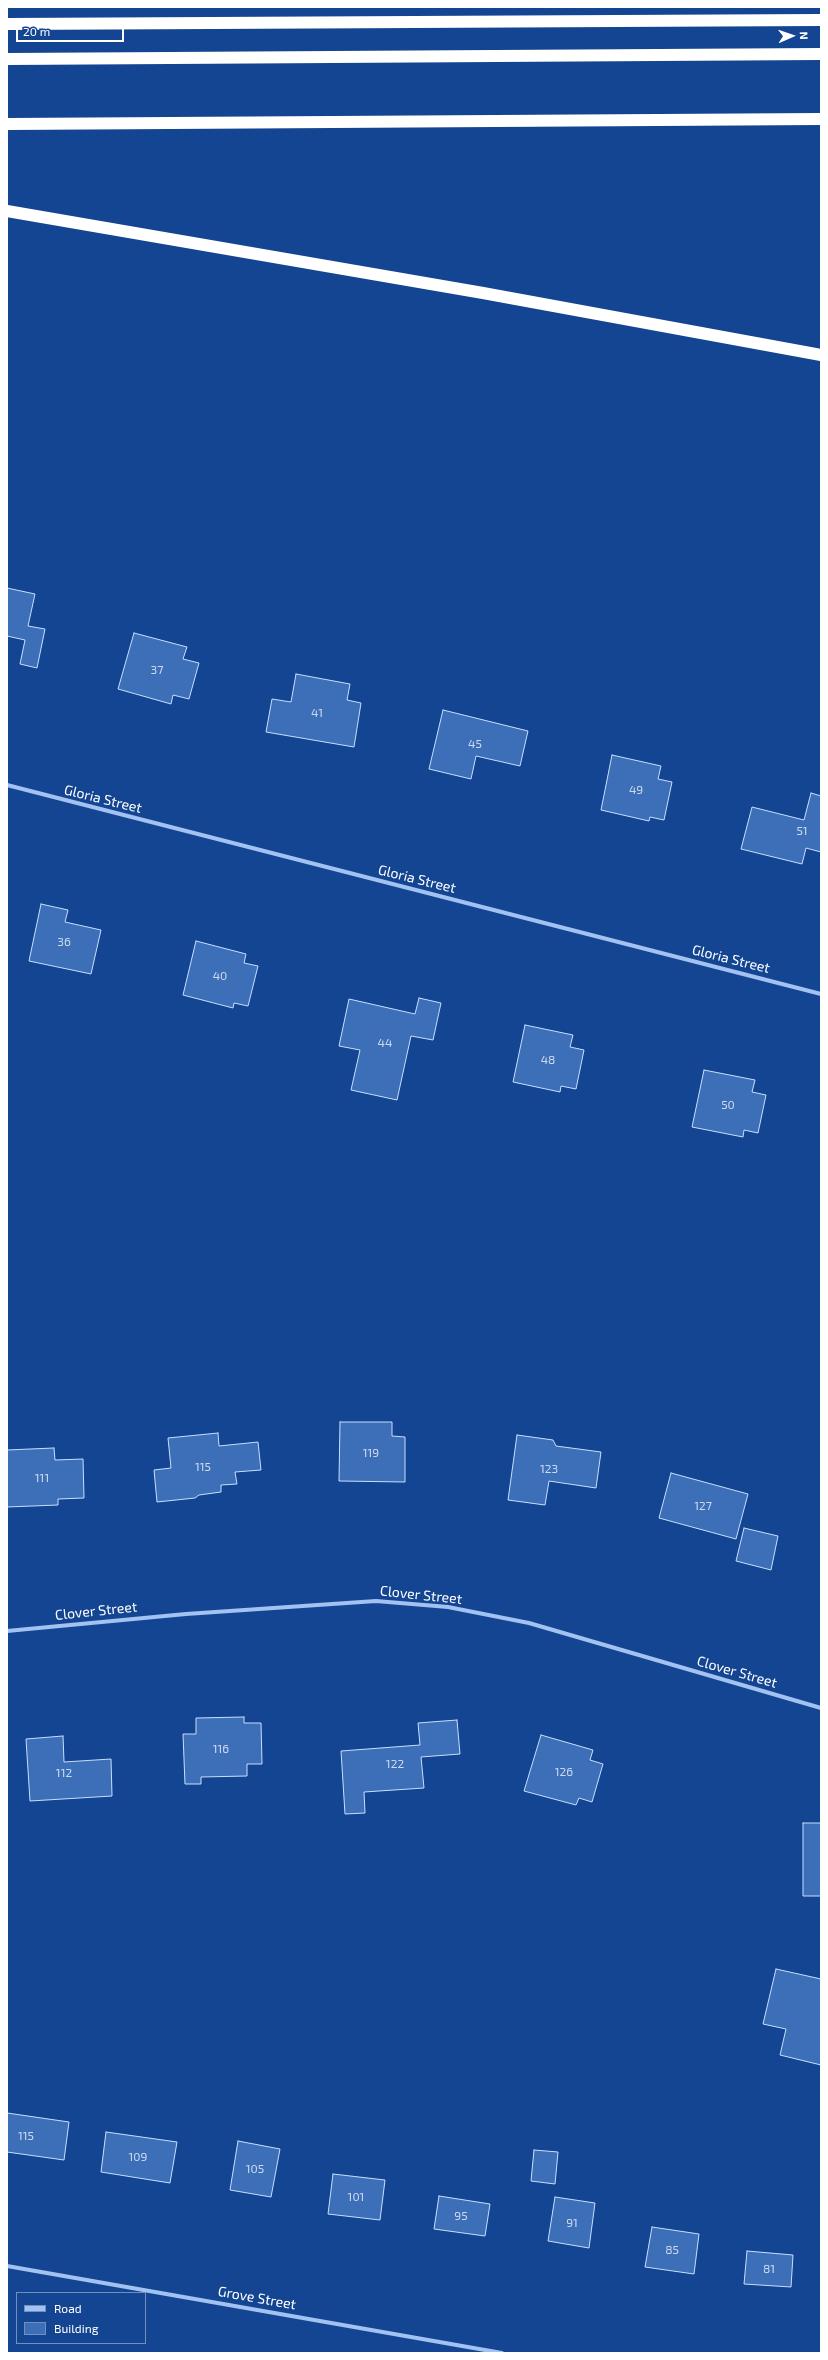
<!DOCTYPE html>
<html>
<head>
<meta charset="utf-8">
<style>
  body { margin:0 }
  #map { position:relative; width:828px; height:2360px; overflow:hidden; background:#144592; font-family:"Exo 2",sans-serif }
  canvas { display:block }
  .frame { position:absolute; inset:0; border:8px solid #fff; pointer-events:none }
  .legend { position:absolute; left:16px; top:2292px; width:130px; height:52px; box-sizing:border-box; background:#144592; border:1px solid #728fbe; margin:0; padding:5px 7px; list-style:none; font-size:12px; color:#fff }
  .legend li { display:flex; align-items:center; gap:8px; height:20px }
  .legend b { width:20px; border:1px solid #728fbe }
  .north { position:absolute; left:772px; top:16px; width:40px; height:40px; -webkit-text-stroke:3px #144592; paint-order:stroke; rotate:88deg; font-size:11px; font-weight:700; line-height:16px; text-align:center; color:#fff }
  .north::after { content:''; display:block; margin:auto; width:14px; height:18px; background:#fff; clip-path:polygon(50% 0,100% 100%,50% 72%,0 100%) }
  .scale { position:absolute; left:16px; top:24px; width:108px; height:18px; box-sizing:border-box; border:2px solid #fff; border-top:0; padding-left:5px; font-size:12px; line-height:14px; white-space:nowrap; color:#fff; -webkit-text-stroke:3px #144592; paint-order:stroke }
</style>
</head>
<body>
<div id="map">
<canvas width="828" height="2360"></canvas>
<div class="frame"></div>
<ul class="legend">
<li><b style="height:5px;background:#a2c2f1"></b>Road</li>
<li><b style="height:11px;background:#3d6fb9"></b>Building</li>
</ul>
<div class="north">N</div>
<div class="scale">20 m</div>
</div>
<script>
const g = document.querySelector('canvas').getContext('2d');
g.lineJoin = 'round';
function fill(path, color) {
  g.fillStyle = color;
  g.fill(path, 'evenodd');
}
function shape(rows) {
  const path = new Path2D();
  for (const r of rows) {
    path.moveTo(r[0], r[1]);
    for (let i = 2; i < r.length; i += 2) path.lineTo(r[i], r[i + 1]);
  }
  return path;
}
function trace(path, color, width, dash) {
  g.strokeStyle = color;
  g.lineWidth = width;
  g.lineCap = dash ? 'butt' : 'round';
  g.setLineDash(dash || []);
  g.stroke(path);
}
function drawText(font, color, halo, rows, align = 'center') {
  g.font = font + ' "Exo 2",sans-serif';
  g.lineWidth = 3;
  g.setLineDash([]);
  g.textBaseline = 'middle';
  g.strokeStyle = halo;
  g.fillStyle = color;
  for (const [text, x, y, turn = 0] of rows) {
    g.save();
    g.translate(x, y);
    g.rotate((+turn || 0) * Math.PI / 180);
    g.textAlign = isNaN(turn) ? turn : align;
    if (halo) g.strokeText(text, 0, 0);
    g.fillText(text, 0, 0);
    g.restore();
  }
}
const building = shape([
  [7,588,35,594,28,626,45,629,37,668,20,664,25,640,7,636,7,588],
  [134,633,187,647,183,659,199,663,189,699,173,695,171,704,118,689,134,633],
  [296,674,350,684,347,700,361,703,354,747,266,732,272,699,291,702,296,674],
  [443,710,528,731,520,766,476,756,471,779,429,769,443,710],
  [612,755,661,766,658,779,672,782,664,820,650,817,649,821,601,810,612,755],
  [811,793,821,796,821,852,806,848,802,864,741,849,752,807,804,820,811,793],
  [41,904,68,910,65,922,101,930,91,974,29,961,41,904],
  [196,941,246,954,244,963,258,966,248,1006,234,1003,233,1008,183,995,196,941],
  [419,998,441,1003,433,1040,411,1036,397,1100,351,1090,360,1050,339,1046,349,999,415,1014,419,998],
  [525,1025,573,1035,570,1047,584,1050,576,1089,561,1086,560,1092,513,1082,525,1025],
  [704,1070,755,1080,752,1092,766,1095,758,1133,744,1130,743,1137,692,1127,704,1070],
  [340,1422,392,1422,392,1436,405,1437,405,1482,339,1481,340,1422],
  [218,1433,219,1446,258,1442,261,1470,235,1472,237,1484,221,1485,221,1492,199,1495,195,1498,157,1502,154,1470,171,1468,168,1438,218,1433],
  [517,1435,553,1440,556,1446,601,1452,596,1488,549,1481,545,1505,508,1500,517,1435],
  [54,1448,55,1460,83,1459,84,1498,58,1499,58,1505,7,1507,7,1450,54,1448],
  [671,1473,748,1494,736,1539,659,1518,671,1473],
  [744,1528,778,1536,771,1570,736,1561,744,1528],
  [244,1717,244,1723,261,1723,262,1764,247,1764,247,1776,201,1777,201,1784,185,1784,183,1734,196,1734,196,1718,244,1717],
  [457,1720,460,1754,421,1757,424,1788,364,1792,365,1813,345,1814,341,1751,420,1745,418,1723,457,1720],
  [541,1735,593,1750,590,1760,603,1764,592,1802,579,1798,576,1805,524,1791,541,1735],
  [63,1736,64,1762,111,1759,112,1796,30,1801,26,1739,63,1736],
  [803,1823,821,1823,821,1896,803,1896,803,1823],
  [776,1969,821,1979,821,2065,780,2055,786,2029,763,2024,776,1969],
  [7,2113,69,2122,64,2160,7,2152,7,2113],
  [106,2132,177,2142,170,2183,101,2172,106,2132],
  [238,2141,280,2149,271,2197,230,2190,238,2141],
  [534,2150,558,2152,555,2184,531,2181,534,2150],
  [333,2174,385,2180,380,2220,328,2214,333,2174],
  [439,2196,490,2204,485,2236,434,2229,439,2196],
  [555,2197,595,2203,589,2248,548,2241,555,2197],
  [652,2227,699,2234,694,2274,645,2267,652,2227],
  [747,2251,793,2255,791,2287,744,2284,747,2251]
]);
const street = shape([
  [7,785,821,994],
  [7,1631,186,1614,376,1601,448,1607,529,1623,821,1708],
  [7,2266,502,2353]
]);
const highway = shape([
  [7,24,821,20],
  [7,59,821,54],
  [7,124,821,119],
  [7,211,483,293,821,355]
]);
const numberNames = [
  ["37",157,670],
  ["41",317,713],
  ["45",475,744],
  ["49",636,790],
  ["51",802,831],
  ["36",64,942],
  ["40",220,976],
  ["44",385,1043],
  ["48",548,1060],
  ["50",728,1105],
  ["119",371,1453],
  ["115",203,1467],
  ["123",549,1469],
  ["111",42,1478],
  ["127",703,1506],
  ["116",221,1749],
  ["122",395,1764],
  ["126",564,1772],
  ["112",64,1773],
  ["115",26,2136],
  ["109",138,2157],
  ["105",255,2169],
  ["101",356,2197],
  ["95",461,2216],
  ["91",572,2223],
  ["85",672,2250],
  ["81",769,2269]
];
const streetNames = [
  ["Gloria Street",103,799,14],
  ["Gloria Street",417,879,14],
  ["Gloria Street",731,959,14],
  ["Clover Street",421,1595,6],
  ["Clover Street",96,1611,-6],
  ["Clover Street",737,1672,16],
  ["Grove Street",257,2298,10]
];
fill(building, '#3d6fb9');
trace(building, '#c9defc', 1);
trace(street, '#a2c2f1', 4);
trace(highway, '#fff', 12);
drawText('12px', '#cedbee', null, numberNames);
drawText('14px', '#fff', '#144592', streetNames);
</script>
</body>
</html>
